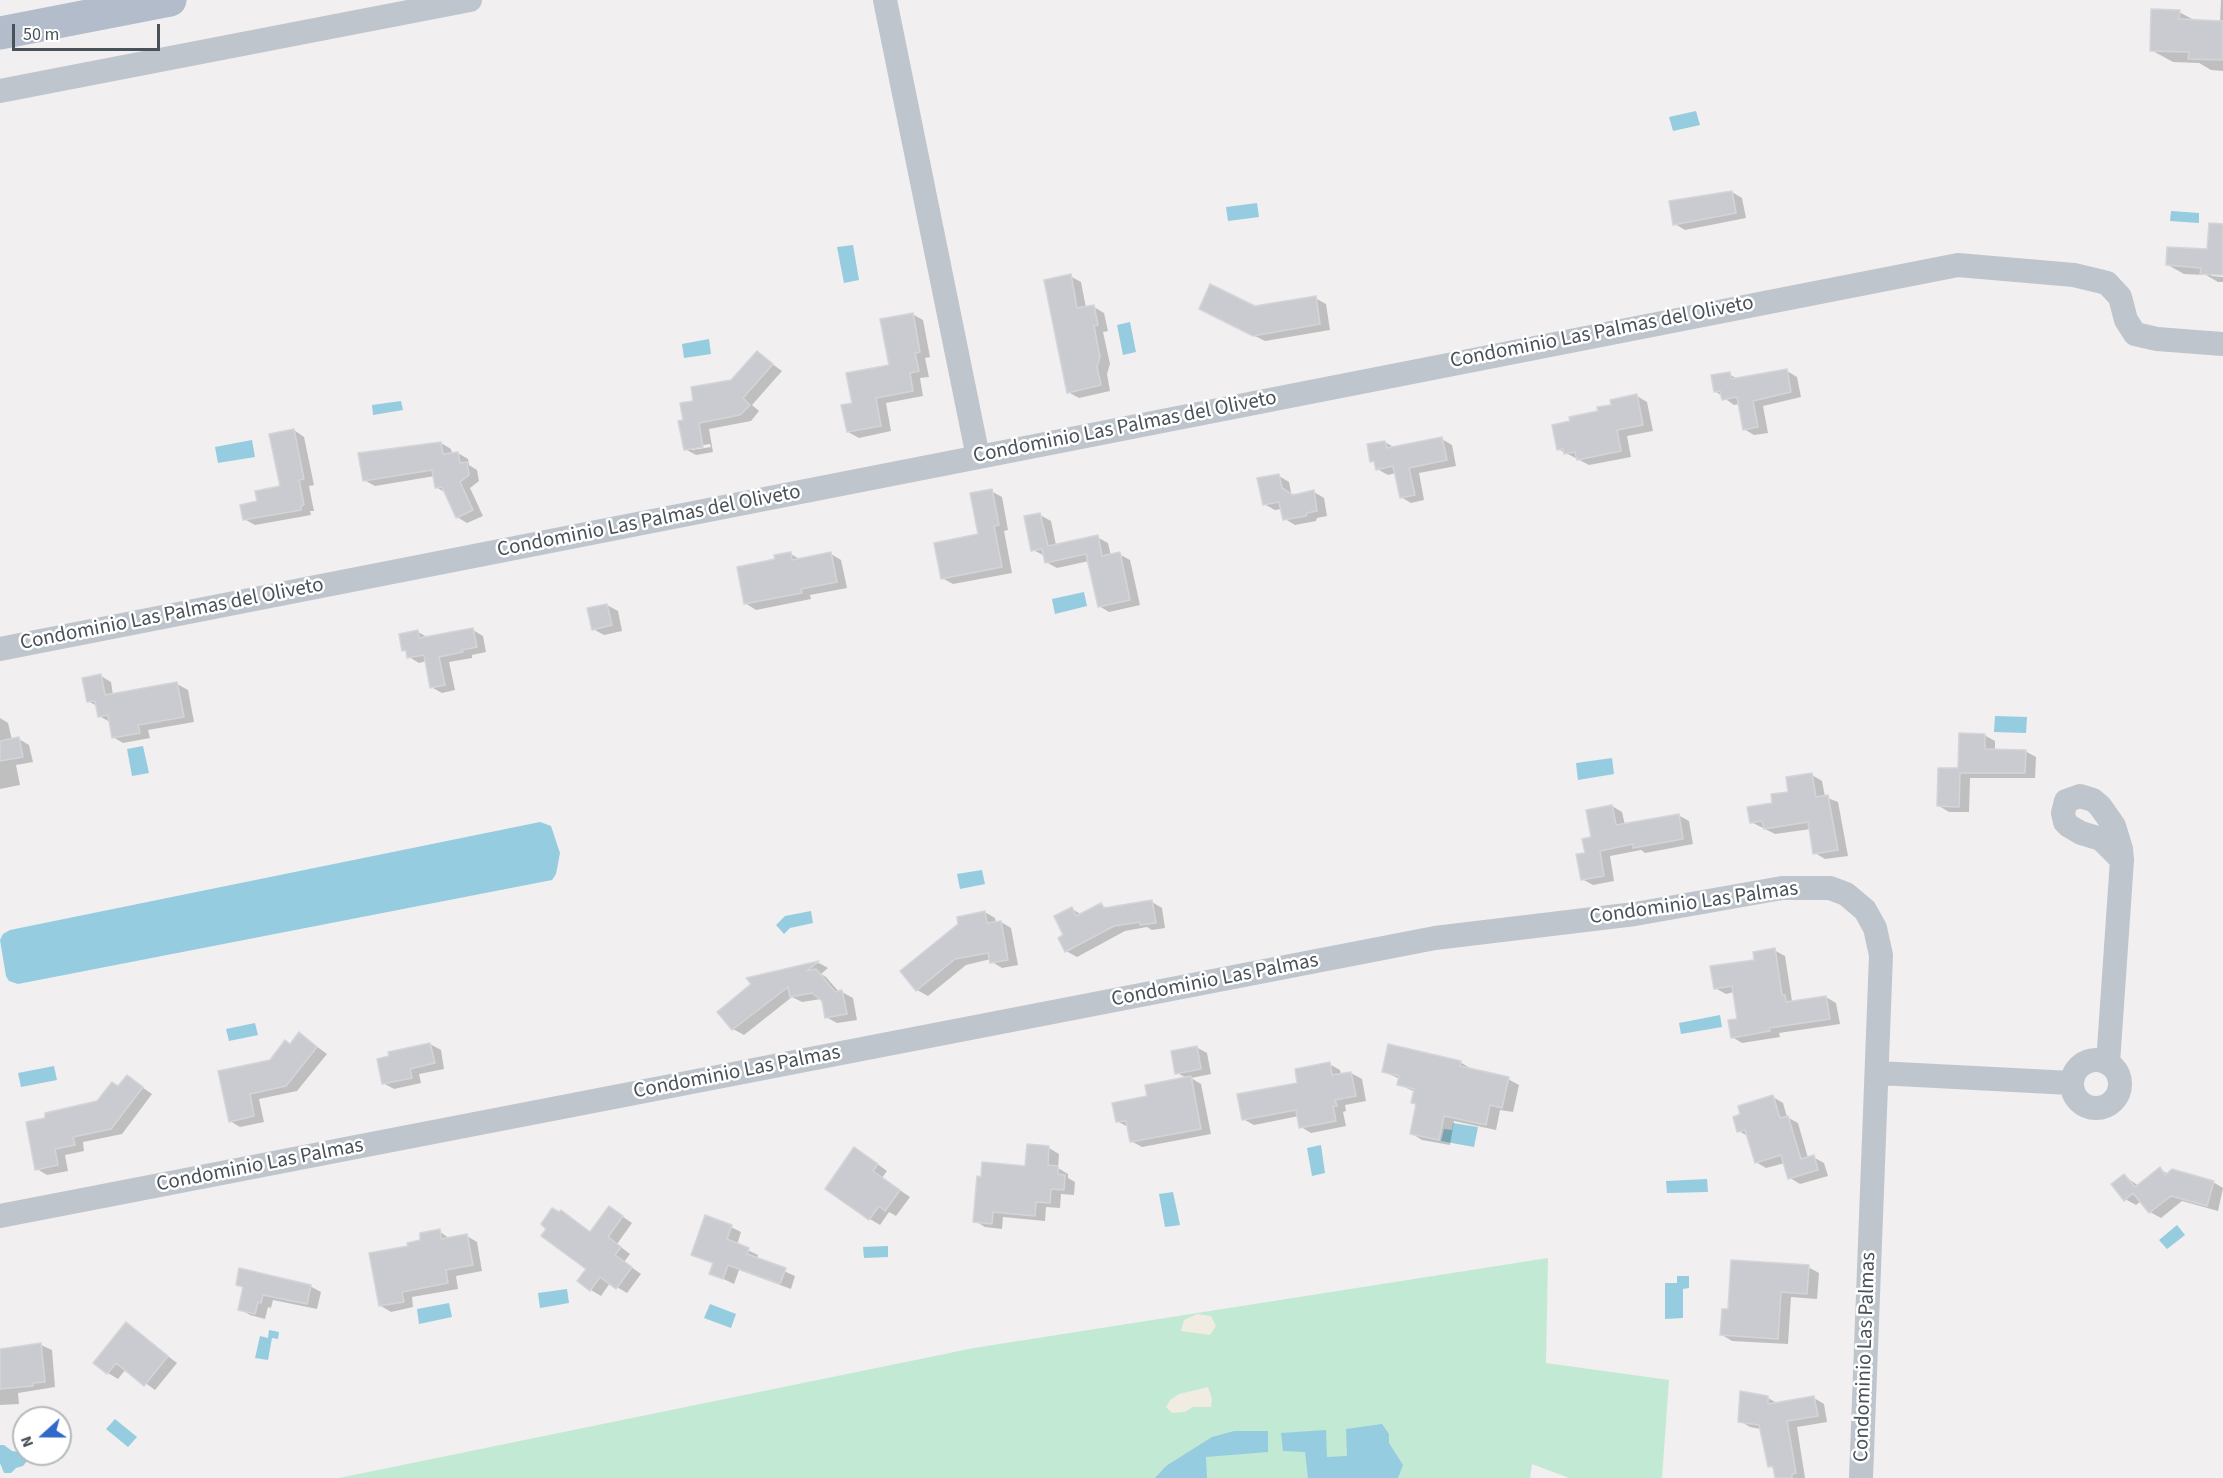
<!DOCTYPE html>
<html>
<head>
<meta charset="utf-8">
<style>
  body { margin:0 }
  #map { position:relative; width:2223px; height:1478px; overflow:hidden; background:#f1efef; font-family:"Source Sans 3",sans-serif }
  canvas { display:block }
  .north { position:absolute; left:12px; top:1406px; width:60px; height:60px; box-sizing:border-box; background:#fff; border:2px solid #b6b9bd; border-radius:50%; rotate:249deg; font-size:16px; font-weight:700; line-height:24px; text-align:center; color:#495159 }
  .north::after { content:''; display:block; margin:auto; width:21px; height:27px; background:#3069ca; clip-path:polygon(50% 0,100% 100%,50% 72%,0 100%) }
  .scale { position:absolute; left:12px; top:24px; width:148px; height:27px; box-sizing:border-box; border:3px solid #495159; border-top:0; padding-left:8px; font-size:18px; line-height:21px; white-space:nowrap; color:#495159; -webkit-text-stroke:4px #fff; paint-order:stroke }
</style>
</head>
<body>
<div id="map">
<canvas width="2223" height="1478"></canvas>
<div class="north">N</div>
<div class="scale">50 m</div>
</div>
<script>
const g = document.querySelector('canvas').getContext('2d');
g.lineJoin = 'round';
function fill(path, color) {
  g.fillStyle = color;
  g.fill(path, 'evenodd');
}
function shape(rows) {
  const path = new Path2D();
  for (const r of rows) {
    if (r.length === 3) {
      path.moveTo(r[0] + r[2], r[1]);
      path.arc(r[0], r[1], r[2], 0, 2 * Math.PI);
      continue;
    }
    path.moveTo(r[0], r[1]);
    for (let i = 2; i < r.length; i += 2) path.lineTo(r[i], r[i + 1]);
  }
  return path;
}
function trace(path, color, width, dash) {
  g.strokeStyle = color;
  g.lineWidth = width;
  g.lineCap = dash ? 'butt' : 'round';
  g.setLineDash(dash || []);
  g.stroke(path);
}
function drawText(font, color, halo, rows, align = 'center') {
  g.font = font + ' "Source Sans 3",sans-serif';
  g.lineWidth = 5;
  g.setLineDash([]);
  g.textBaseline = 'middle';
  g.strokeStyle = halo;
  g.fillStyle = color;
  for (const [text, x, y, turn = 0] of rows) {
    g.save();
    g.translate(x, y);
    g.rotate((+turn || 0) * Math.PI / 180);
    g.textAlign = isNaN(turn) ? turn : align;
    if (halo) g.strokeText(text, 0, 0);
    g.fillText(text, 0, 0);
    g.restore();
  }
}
const green = shape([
  [1548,1258,1546,1363,1669,1380,1662,1478,1569,1478,1532,1464,1530,1478,339,1478,974,1348]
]);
const sand = shape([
  [1197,1314,1211,1316,1216,1326,1210,1335,1181,1331,1184,1320],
  [1208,1387,1212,1399,1211,1407,1193,1407,1185,1412,1172,1413,1166,1407,1170,1400,1179,1394]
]);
const water = shape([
  [1696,111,1700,125,1673,131,1669,117],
  [1257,203,1259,217,1228,221,1226,207],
  [2171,211,2199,213,2199,223,2170,221],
  [853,245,859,280,844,283,837,247],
  [1130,322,1136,352,1123,355,1117,325],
  [709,339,711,354,684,358,682,344],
  [401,401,403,410,373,415,372,405],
  [252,440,255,457,218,463,215,447],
  [1084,592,1087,606,1055,614,1052,599],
  [1995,716,2027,717,2026,733,1994,732],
  [143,746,149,773,132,776,127,749],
  [1612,758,1614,774,1578,780,1576,763],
  [540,822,551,826,560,853,556,874,552,880,18,984,9,981,6,976,0,940,3,934,10,930],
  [982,870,985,884,960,889,957,874],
  [811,911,813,923,790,928,784,934,776,925,785,916],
  [1720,1015,1722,1027,1681,1034,1679,1023],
  [255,1023,258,1035,229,1041,226,1029],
  [54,1066,57,1080,21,1087,18,1073],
  [1453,1123,1478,1127,1474,1147,1441,1141,1444,1129,1452,1130],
  [1321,1145,1325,1173,1312,1176,1307,1148],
  [1707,1179,1708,1192,1667,1193,1666,1181],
  [1173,1192,1180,1225,1165,1227,1159,1194],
  [2177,1225,2185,1235,2167,1249,2159,1240],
  [888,1246,888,1257,864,1258,863,1247],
  [1677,1276,1689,1276,1689,1288,1683,1289,1683,1318,1665,1319,1665,1283,1677,1283],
  [567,1289,569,1303,540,1308,538,1293],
  [449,1303,452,1317,419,1324,417,1309],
  [710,1304,736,1314,731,1328,704,1318],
  [269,1330,279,1332,278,1339,272,1338,268,1360,255,1358,260,1336,268,1338],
  [115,1419,137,1437,128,1447,106,1429],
  [1382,1424,1389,1434,1389,1443,1403,1465,1398,1478,1308,1478,1305,1452,1283,1451,1281,1433,1326,1430,1327,1457,1347,1456,1346,1429],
  [1234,1431,1268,1431,1268,1452,1206,1457,1207,1478,1155,1478,1166,1466,1212,1437],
  [0,1445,4,1445,12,1451,20,1452,26,1457,27,1461,23,1466,16,1468,11,1473,4,1473,0,1463]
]);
const shadow = shape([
  [2221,0,2223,0,2223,71,2211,70,2199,63,2173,62,2151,50,2179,12,2196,21,2220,22],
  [1732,192,1742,198,1746,218,1685,230,1675,224],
  [2223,226,2223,274,2205,272,2212,276,2223,277,2223,282,2218,282,2206,275,2184,274,2168,265,2208,251],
  [1070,276,1081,282,1086,308,1094,307,1104,313,1108,331,1103,332,1110,364,1107,374,1110,391,1079,398,1068,392],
  [1315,298,1326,304,1330,330,1265,341,1211,314],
  [912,314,923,320,930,357,925,358,929,377,920,378,923,396,886,403,891,431,859,438,848,432,854,404,890,366],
  [757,353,782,371,752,405,759,411,751,421,709,429,713,452,696,455,685,449,695,402,732,381],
  [710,444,711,447,692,450,692,447],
  [1787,371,1797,377,1801,397,1763,406,1768,433,1754,435,1744,429,1739,404,1734,405,1715,391,1729,374,1739,380],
  [1637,396,1647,402,1653,431,1627,436,1631,457,1589,465,1558,449,1599,413],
  [294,430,304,437,314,485,309,486,314,511,310,511,311,515,255,525,244,519,259,503,281,487],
  [1442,439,1452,445,1456,466,1419,473,1424,500,1411,503,1401,497,1396,473,1388,475,1377,469,1376,463,1372,461,1385,442,1395,448],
  [441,443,451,449,452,454,458,453,468,459,469,465,477,470,479,481,470,488,483,516,467,523,457,517,446,493,436,487,435,476,375,486,364,480],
  [1279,476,1289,482,1292,497,1314,492,1324,498,1327,516,1317,518,1316,521,1295,525,1285,519,1282,509,1275,510,1264,504],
  [991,491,1002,497,1008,530,1004,531,1012,573,953,584,942,578,980,536],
  [1040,515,1051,521,1056,545,1097,537,1108,543,1111,556,1119,554,1130,560,1140,605,1109,612,1099,606,1089,561,1057,568,1046,562,1045,556,1033,550],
  [791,554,801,560,831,554,841,560,847,588,810,595,811,599,756,610,745,603,777,560],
  [607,605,618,611,622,631,604,635,593,629],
  [473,630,483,636,486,652,472,655,472,658,449,662,455,690,442,693,431,687,426,661,419,663,409,657,408,653,403,650,418,632,429,638],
  [101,676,111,682,113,695,177,684,188,690,194,722,148,730,150,738,123,743,113,737,110,722,99,716,97,706,88,701],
  [0,718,8,723,12,740,19,739,29,745,33,762,16,765,20,785,0,789],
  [1984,735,1995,741,1995,751,2025,751,2036,757,2035,778,1970,778,1969,812,1949,812,1939,806],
  [1812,775,1822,781,1825,797,1838,802,1848,856,1825,859,1815,853,1811,829,1775,834,1751,822],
  [1612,806,1622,812,1625,825,1678,815,1689,821,1693,844,1645,853,1641,850,1610,856,1614,881,1593,885,1582,879,1586,854,1593,839],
  [1152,902,1162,908,1165,928,1152,930,1147,927,1125,931,1077,957,1066,951,1065,936,1072,909,1082,915,1101,905,1109,909],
  [985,912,995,918,996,923,1001,922,1011,928,1018,965,1002,968,992,962,991,959,966,965,928,996,917,990,902,971],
  [1774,950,1785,956,1792,1001,1795,1002,1826,997,1836,1003,1840,1024,1779,1033,1780,1037,1742,1043,1732,1037,1739,1020,1734,992,1726,994,1715,988],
  [819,963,828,968,821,974,826,977,839,992,842,992,853,998,857,1020,837,1023,826,1017,821,999,802,1002,792,997,744,1035,733,1029,719,1012,753,984,749,979],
  [300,1034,327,1054,297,1091,259,1099,264,1122,240,1127,230,1121,271,1061,291,1045],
  [430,1044,441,1050,444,1069,419,1074,421,1083,394,1089,383,1083],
  [1196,1047,1207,1053,1211,1074,1191,1078,1201,1084,1211,1134,1142,1147,1131,1141,1128,1127,1117,1121,1149,1098,1187,1078,1177,1073],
  [1460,1062,1470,1068,1470,1070,1508,1079,1519,1085,1513,1112,1500,1110,1496,1130,1454,1121,1450,1145,1422,1140,1412,1134,1417,1105,1413,1102,1415,1092,1398,1084,1400,1079,1384,1072],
  [1329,1064,1340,1070,1341,1075,1351,1073,1362,1079,1366,1101,1345,1105,1346,1111,1343,1112,1346,1126,1311,1133,1301,1127,1299,1116,1254,1125,1243,1119],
  [127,1077,152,1094,122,1134,83,1142,84,1151,65,1155,68,1171,47,1175,37,1169,98,1103,119,1087],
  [1773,1097,1783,1103,1787,1117,1798,1123,1808,1158,1813,1157,1824,1163,1828,1176,1800,1184,1790,1178,1785,1163,1766,1168,1756,1162,1749,1137,1739,1131],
  [1028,1146,1049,1148,1059,1154,1058,1168,1068,1174,1068,1178,1075,1182,1074,1195,1061,1194,1060,1208,1046,1207,1045,1221,1003,1217,1002,1229,985,1227,975,1221,1026,1167],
  [865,1155,887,1171,882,1178,910,1197,896,1216,889,1212,880,1225,870,1219],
  [2160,1169,2168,1174,2213,1182,2223,1188,2218,1211,2182,1201,2161,1218,2150,1212,2141,1201,2136,1205,2125,1199,2124,1176,2139,1186],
  [561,1212,591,1232,619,1214,632,1223,617,1244,630,1254,624,1262,641,1274,627,1293,610,1283,601,1296,591,1290,588,1268,560,1214],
  [731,1227,741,1232,737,1245,758,1255,757,1259,795,1276,791,1289,739,1270,734,1284,711,1273,714,1264,692,1254],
  [439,1231,450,1239,467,1236,477,1242,482,1271,456,1276,458,1289,412,1297,413,1307,391,1312,381,1306,410,1247],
  [1808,1267,1819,1273,1817,1299,1791,1297,1788,1344,1732,1341,1722,1335,1730,1311],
  [237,1284,310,1286,321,1292,317,1309,273,1300,271,1308,268,1307,265,1319,250,1315,240,1309,245,1288],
  [126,1324,177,1363,155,1390,126,1369,118,1379,108,1373],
  [41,1345,52,1350,55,1387,18,1393,19,1404,0,1405,0,1350],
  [1768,1398,1779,1404,1814,1398,1824,1404,1827,1422,1797,1427,1805,1478,1776,1478,1775,1469,1769,1466,1761,1429,1750,1427,1740,1421]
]);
const building = shape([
  [2151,9,2180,10,2179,19,2223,21,2223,60,2188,59,2189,52,2150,51,2151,9],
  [1732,191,1736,213,1673,225,1669,201,1732,191],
  [2209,223,2223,224,2223,275,2200,274,2201,268,2166,265,2167,247,2207,249,2209,223],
  [1071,274,1077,308,1094,305,1098,325,1094,326,1100,357,1097,367,1101,385,1067,393,1044,280,1071,274],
  [1210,284,1255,306,1316,296,1320,324,1253,336,1199,309,1210,284],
  [913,313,920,352,915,353,919,371,910,373,913,391,876,398,881,426,847,432,841,405,852,403,846,373,889,365,880,319,913,313],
  [757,351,773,364,743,398,750,405,740,415,699,423,703,447,684,450,678,421,683,420,680,403,693,401,691,387,731,380,757,351],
  [1787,369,1791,392,1753,401,1758,427,1743,430,1737,397,1722,400,1720,391,1714,392,1711,375,1730,372,1731,379,1787,369],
  [1637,394,1643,425,1617,430,1621,451,1577,460,1575,452,1564,454,1563,449,1557,450,1552,425,1570,421,1569,417,1598,411,1597,407,1611,405,1610,400,1637,394],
  [294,429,304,479,299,480,304,505,301,506,301,510,243,520,240,505,257,501,255,491,280,486,269,434,294,429],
  [1442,437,1447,460,1409,468,1415,495,1400,498,1393,466,1376,470,1374,461,1370,462,1367,444,1385,441,1387,448,1442,437],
  [441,442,443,454,458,452,460,463,467,462,469,475,460,482,473,510,456,518,442,487,435,488,432,470,363,481,358,453,441,442],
  [1279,474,1282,488,1293,495,1314,490,1317,511,1307,513,1306,516,1283,520,1279,502,1263,505,1257,478,1279,474],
  [992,489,999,525,994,526,1002,567,941,579,934,543,978,534,970,493,992,489],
  [1040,513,1048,546,1098,535,1102,556,1120,552,1130,600,1098,607,1086,554,1045,563,1042,549,1031,551,1024,516,1040,513],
  [791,552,792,560,831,552,837,582,801,589,802,593,744,604,737,567,775,559,774,555,791,552],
  [607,604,612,625,592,630,587,608,607,604],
  [473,628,477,647,462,650,463,652,439,657,445,685,430,688,424,655,407,658,406,650,402,651,399,634,418,630,419,638,473,628],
  [101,674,105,695,177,682,184,717,138,725,140,733,112,738,108,715,98,717,95,701,87,702,82,678,101,674],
  [1959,733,1985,734,1985,749,2026,750,2025,773,1960,773,1959,807,1937,806,1938,768,1958,768,1959,733],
  [19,737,23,757,0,761,0,741,19,737],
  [1812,773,1816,797,1828,795,1838,850,1813,854,1808,822,1764,829,1762,821,1750,823,1747,807,1772,803,1771,794,1788,792,1786,777,1812,773],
  [1612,805,1616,825,1679,814,1683,839,1633,848,1633,844,1600,851,1604,876,1581,880,1576,854,1585,853,1582,839,1591,837,1586,810,1612,805],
  [1152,900,1156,923,1140,925,1140,922,1114,926,1065,952,1058,938,1063,935,1054,916,1072,907,1076,916,1101,903,1104,908,1152,900],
  [985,911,987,923,1001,921,1008,960,990,963,988,953,955,959,916,991,900,971,958,924,957,917,985,911],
  [1775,948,1782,995,1785,995,1786,1002,1826,996,1830,1019,1769,1028,1770,1031,1731,1038,1728,1020,1737,1019,1732,986,1714,989,1710,966,1754,960,1753,952,1775,948],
  [819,961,807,971,816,969,835,992,842,990,847,1014,825,1018,822,1001,812,993,790,997,788,987,732,1030,717,1012,751,984,746,978,819,961],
  [299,1032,317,1047,286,1086,250,1094,254,1116,229,1122,218,1071,270,1060,285,1040,290,1044,299,1032],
  [430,1043,435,1063,410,1069,412,1078,382,1084,377,1059,389,1056,388,1052,430,1043],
  [1388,1044,1461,1061,1460,1066,1509,1077,1502,1108,1490,1105,1486,1125,1444,1116,1439,1140,1410,1134,1416,1104,1411,1103,1414,1089,1397,1085,1399,1076,1382,1072,1388,1044],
  [1197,1046,1201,1069,1175,1074,1171,1051,1197,1046],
  [1330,1062,1332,1075,1351,1072,1356,1096,1335,1100,1337,1106,1333,1106,1336,1121,1299,1128,1296,1110,1242,1120,1237,1094,1297,1083,1295,1069,1330,1062],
  [127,1075,143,1087,111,1129,73,1137,75,1145,55,1149,58,1165,35,1170,26,1122,45,1118,45,1113,97,1101,112,1082,118,1086,127,1075],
  [1191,1076,1201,1129,1130,1142,1126,1121,1116,1122,1112,1103,1147,1096,1145,1085,1191,1076],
  [1773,1095,1780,1118,1788,1116,1801,1159,1814,1155,1818,1170,1788,1179,1781,1155,1755,1163,1745,1130,1737,1132,1733,1117,1740,1114,1738,1106,1773,1095],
  [1027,1144,1049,1146,1048,1165,1058,1166,1058,1174,1065,1175,1064,1190,1051,1189,1050,1203,1036,1202,1035,1216,993,1212,992,1224,973,1222,977,1176,981,1177,982,1162,1025,1166,1027,1144],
  [854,1147,878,1164,873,1171,900,1190,885,1211,879,1206,869,1220,825,1189,854,1147],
  [2160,1167,2165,1175,2172,1169,2214,1181,2207,1206,2171,1196,2149,1213,2133,1193,2124,1201,2111,1184,2124,1174,2135,1187,2160,1167],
  [609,1206,623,1216,608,1237,621,1247,615,1255,632,1267,616,1289,600,1277,590,1291,577,1281,586,1269,541,1236,546,1229,541,1224,552,1208,559,1212,561,1210,590,1232,609,1206],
  [705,1215,732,1225,727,1239,749,1248,747,1254,786,1268,780,1284,728,1265,723,1279,709,1274,713,1263,691,1255,705,1215],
  [440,1229,441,1239,467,1234,473,1265,446,1270,448,1283,402,1292,404,1302,379,1306,369,1253,408,1246,407,1243,420,1240,420,1233,440,1229],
  [1731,1260,1809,1265,1807,1294,1781,1292,1778,1339,1720,1335,1722,1309,1728,1309,1731,1260],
  [239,1268,311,1285,307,1304,263,1295,261,1303,258,1302,255,1314,238,1310,243,1287,236,1285,239,1268],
  [126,1322,168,1356,144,1386,116,1363,107,1374,93,1363,126,1322],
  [41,1343,45,1382,33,1383,33,1386,0,1389,0,1349,41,1343],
  [1740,1391,1768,1396,1768,1404,1814,1396,1818,1416,1787,1421,1796,1473,1792,1474,1792,1478,1775,1478,1773,1466,1768,1467,1759,1425,1738,1422,1740,1391]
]);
const minor = shape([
  [885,0,978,457],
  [0,91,470,0],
  [0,649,1958,265,2074,275,2107,283,2120,297,2126,320,2135,334,2157,339,2223,344],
  [2096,1084,24],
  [2108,1063,2122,860,2121,849,2114,826,2100,806,2093,800,2080,796,2066,801,2063,813,2065,822,2069,826,2081,833,2101,839,2122,860],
  [1878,1073,2071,1083],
  [0,1216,1435,938,1635,914,1782,888,1830,888,1846,894,1865,910,1875,928,1881,955,1861,1478]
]);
const primary = shape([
  [0,33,170,0]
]);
const streetNames = [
  ["Condominio Las Palmas del Oliveto",1602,333,-11],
  ["Condominio Las Palmas del Oliveto",1125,428,-11],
  ["Condominio Las Palmas del Oliveto",649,522,-11],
  ["Condominio Las Palmas del Oliveto",172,615,-11],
  ["Condominio Las Palmas",1694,904,-8],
  ["Condominio Las Palmas",1215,981,-11],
  ["Condominio Las Palmas",737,1073,-11],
  ["Condominio Las Palmas",260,1166,-11],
  ["Condominio Las Palmas",1866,1357,-88]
];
fill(green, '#c2e9d4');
fill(sand, '#f0ece1');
fill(water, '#95cce0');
fill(shadow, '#0003');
fill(building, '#c9cbd1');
trace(building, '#d3d5d9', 1.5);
trace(minor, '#bfc5cc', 24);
trace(primary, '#b2bcca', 33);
drawText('21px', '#495159', '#fff', streetNames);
</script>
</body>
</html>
